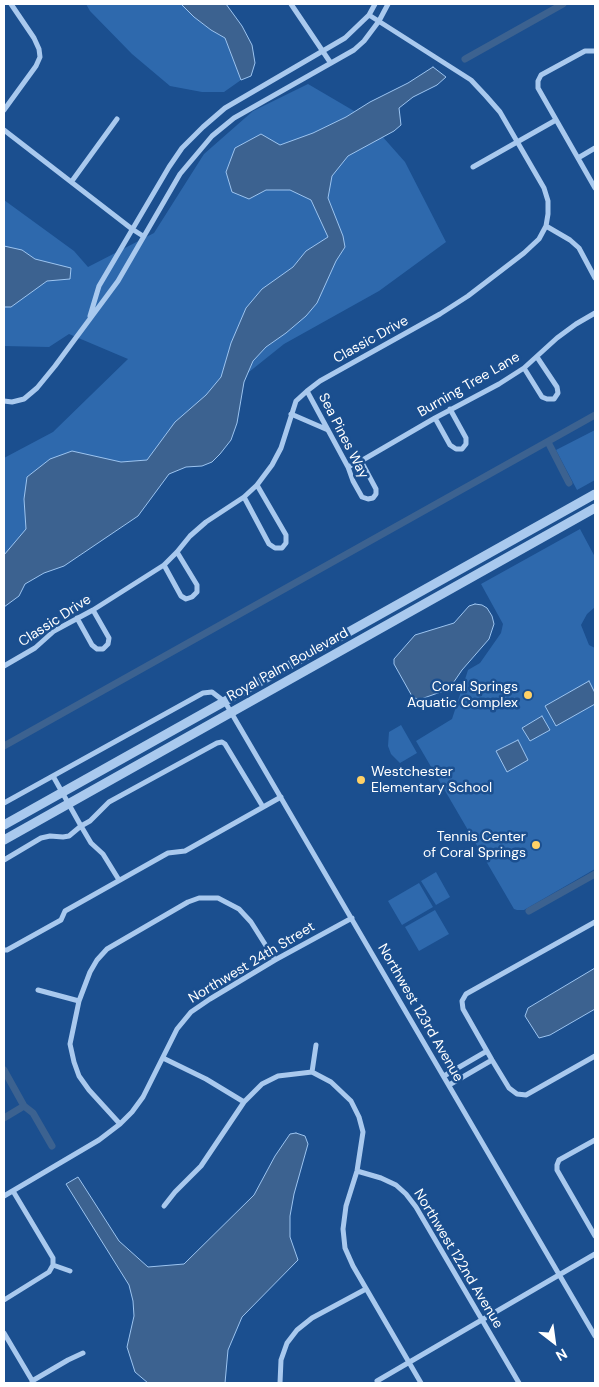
<!DOCTYPE html>
<html>
<head>
<meta charset="utf-8">
<style>
  body { margin:0 }
  #map { position:relative; width:599px; height:1387px; overflow:hidden; background:#1b4f8f; font-family:"DM Sans",sans-serif }
  canvas { display:block }
  .frame { position:absolute; inset:0; border:5px solid #fff; pointer-events:none }
  .north { position:absolute; left:529px; top:1317px; width:50px; height:50px; -webkit-text-stroke:4px #1b4f8f; paint-order:stroke; rotate:150deg; font-size:14px; font-weight:700; line-height:20px; text-align:center; color:#fff }
  .north::after { content:''; display:block; margin:auto; width:18px; height:22px; background:#fff; clip-path:polygon(50% 0,100% 100%,50% 72%,0 100%) }
</style>
</head>
<body>
<div id="map">
<canvas width="599" height="1387"></canvas>
<div class="frame"></div>
<div class="north">N</div>
</div>
<script>
const g = document.querySelector('canvas').getContext('2d');
g.lineJoin = 'round';
function fill(path, color) {
  g.fillStyle = color;
  g.fill(path, 'evenodd');
}
function shape(rows) {
  const path = new Path2D();
  for (const r of rows) {
    path.moveTo(r[0], r[1]);
    for (let i = 2; i < r.length; i += 2) path.lineTo(r[i], r[i + 1]);
  }
  return path;
}
function trace(path, color, width, dash) {
  g.strokeStyle = color;
  g.lineWidth = width;
  g.lineCap = dash ? 'butt' : 'round';
  g.setLineDash(dash || []);
  g.stroke(path);
}
function drawText(font, color, halo, rows, align = 'center') {
  g.font = font + ' "DM Sans",sans-serif';
  g.lineWidth = 5;
  g.setLineDash([]);
  g.textBaseline = 'middle';
  g.strokeStyle = halo;
  g.fillStyle = color;
  for (const [text, x, y, turn = 0] of rows) {
    g.save();
    g.translate(x, y);
    g.rotate((+turn || 0) * Math.PI / 180);
    g.textAlign = isNaN(turn) ? turn : align;
    if (halo) g.strokeText(text, 0, 0);
    g.fillText(text, 0, 0);
    g.restore();
  }
}
const green = shape([
  [86,4,181,4,194,17,211,30,225,38,241,80,224,92,202,92,170,86,132,54,90,11],
  [308,84,366,118,405,162,446,242,379,291,284,344,234,384,181,453,4,582,4,458,53,432,128,359,69,334,49,347,4,346,4,200,74,251,88,267,154,233,204,154,253,111],
  [595,430,595,480,577,490,556,450],
  [580,529,595,557,595,607,587,614,581,625,589,645,595,648,595,869,524,910,517,910,514,909,416,741,452,719,468,670,480,663,501,633,503,624,481,584],
  [401,725,417,753,400,763,391,754,388,746,389,732],
  [436,872,450,897,436,905,421,881],
  [419,883,433,907,402,925,388,901],
  [435,910,449,934,419,951,405,927]
]);
const water = shape([
  [181,4,226,4,242,26,252,45,255,63,251,76,241,80,225,38,211,30,194,17,181,4],
  [433,67,446,77,437,85,413,97,399,108,401,125,394,131,348,156,332,176,328,198,343,236,345,247,336,261,317,303,306,316,286,333,266,347,253,361,244,382,237,423,231,440,220,454,212,462,202,466,186,467,169,474,138,516,64,566,44,573,25,584,19,596,4,607,4,555,26,529,24,499,27,477,50,459,72,451,121,462,147,460,175,422,206,395,221,377,231,343,246,308,262,289,293,267,306,251,328,237,311,200,290,190,266,190,249,199,232,192,226,172,235,148,261,134,280,145,313,133,346,117,370,102,408,83,433,67],
  [4,246,22,250,35,259,71,268,70,279,47,281,11,307,4,307,4,246],
  [475,604,482,605,487,608,492,616,494,624,489,639,462,670,449,689,421,699,413,698,394,664,394,659,415,635,454,623,469,606,475,604],
  [589,681,595,693,595,704,556,726,545,706,589,681],
  [542,716,550,730,530,741,522,728,542,716],
  [518,740,528,760,507,772,496,751,518,740],
  [595,968,595,1009,550,1035,539,1038,525,1016,528,1008,595,968],
  [296,1133,305,1136,308,1144,294,1194,290,1216,290,1237,298,1260,242,1317,228,1350,225,1383,148,1383,135,1372,127,1347,134,1316,133,1301,129,1285,66,1184,78,1177,119,1241,148,1267,184,1264,254,1195,275,1156,290,1134,296,1133]
]);
const canal = shape([
  [465,59,563,4],
  [548,442,569,483],
  [4,746,595,415],
  [529,911,595,874],
  [4,1070,24,1106,4,1118],
  [24,1106,33,1113,52,1146]
]);
const minor = shape([
  [291,4,330,62],
  [595,51,585,51,541,75,538,81,538,88,595,188],
  [4,110,36,66,40,57,39,49,34,38,11,4],
  [4,130,132,229,143,236],
  [578,158,595,148],
  [473,167,556,120],
  [72,181,117,119],
  [546,226,570,240,579,248,595,278],
  [90,316,99,286,169,167,182,148,203,127,225,108,345,38,369,15,375,4],
  [524,368,542,397,547,399,554,399,558,393,557,387,537,357],
  [307,391,348,467,353,481,362,497,368,499,373,498,376,494,376,489,361,461],
  [4,401,12,402,24,399,37,388,55,366,118,281,180,174,212,136,234,118,354,50,364,41,379,21,388,4],
  [291,414,328,430],
  [435,418,450,445,456,449,462,449,466,444,466,438,450,409],
  [348,467,361,461,435,418,499,384,524,368,557,338,576,324,595,313],
  [244,497,269,544,275,548,282,548,286,543,286,535,257,485],
  [164,565,181,596,186,599,192,597,197,592,197,585,177,552],
  [77,618,92,645,97,649,103,649,108,644,109,638,93,610],
  [4,666,35,648,54,631,93,610,164,565,177,552,190,536,206,522,244,497,257,485,272,465,281,448,296,401,307,391,320,381,440,314,468,296,524,253,539,239,546,226,548,214,548,201,544,188,500,112,486,96,471,80,369,15],
  [4,803,203,693,212,692,225,702,595,1336],
  [4,860,41,838,50,836,63,837,69,836,81,826,53,776],
  [119,880,103,854,91,843,81,826,90,821,109,802,217,743,222,742,225,744,263,807],
  [595,922,466,994,462,1001,463,1009,492,1060,509,1088,517,1094,526,1095,595,1056],
  [4,950,7,950,61,920,65,911,168,853,185,851,281,797],
  [38,990,79,1001],
  [163,1058,206,1079,244,1102],
  [312,1072,316,1045],
  [444,1076,487,1051],
  [449,1085,492,1060],
  [120,1124,89,1090,79,1076,74,1062,70,1044,79,1001,90,972,97,960,107,949,188,902,199,898,218,898,239,909,251,922,275,960],
  [595,1140,559,1160,557,1165,557,1170,595,1236],
  [357,1171,381,1178,396,1185,406,1194,416,1207,519,1383],
  [13,1191,53,1258,53,1265],
  [4,1196,99,1140,120,1124,132,1112,143,1097,177,1029,191,1012,210,999,275,960,352,918],
  [164,1206,175,1192,201,1166,244,1102,262,1084,278,1076,312,1072,331,1082,351,1101,359,1117,363,1132,357,1171,346,1206,343,1229,345,1248,353,1266,421,1383],
  [53,1265,70,1271],
  [4,1300,49,1272,53,1265],
  [4,1333,33,1382],
  [32,1381,68,1360,83,1353],
  [377,1381,595,1254],
  [280,1383,281,1360,287,1343,297,1330,312,1318,366,1289]
]);
const tertiary = shape([
  [4,825,595,494],
  [4,840,595,508]
]);
const markers = [
  [528,695,5,"#ffd166"],
  [361,780,5,"#ffd166"],
  [536,845,5,"#ffd166"]
];
const streetNames = [
  ["Classic Drive",371,340,-29],
  ["Burning Tree Lane",469,385,-30],
  ["Sea Pines Way",343,436,63],
  ["Classic Drive",55,621,-33],
  ["Royal Palm Boulevard",288,665,-29],
  ["Northwest 24th Street",252,963,-31],
  ["Northwest 123rd Avenue",420,1013,60],
  ["Northwest 122nd Avenue",458,1259,59]
];
const poiNames = [
  ["Coral Springs",518,687],
  ["Aquatic Complex",518,703],
  ["Westchester",371,772,"left"],
  ["Elementary School",371,788,"left"],
  ["Tennis Center",526,837],
  ["of Coral Springs",526,853]
];
fill(green, '#2e69ad');
fill(water, '#3c6290');
trace(water, '#9cc4f0', 1);
trace(canal, '#3c6290', 7);
trace(minor, '#a9c9ee', 5);
trace(tertiary, '#a9c9ee', 9);
for (const [x, y, r, color] of markers) {
  const dot = new Path2D();
  dot.arc(x, y, r, 0, 2 * Math.PI);
  g.fillStyle = color;
  g.fill(dot);
  trace(dot, '#1b4f8f', 2);
}
drawText('14px', '#fff', '#1b4f8f', streetNames);
drawText('14px', '#fff', '#1b4f8f', poiNames, 'right');
</script>
</body>
</html>
